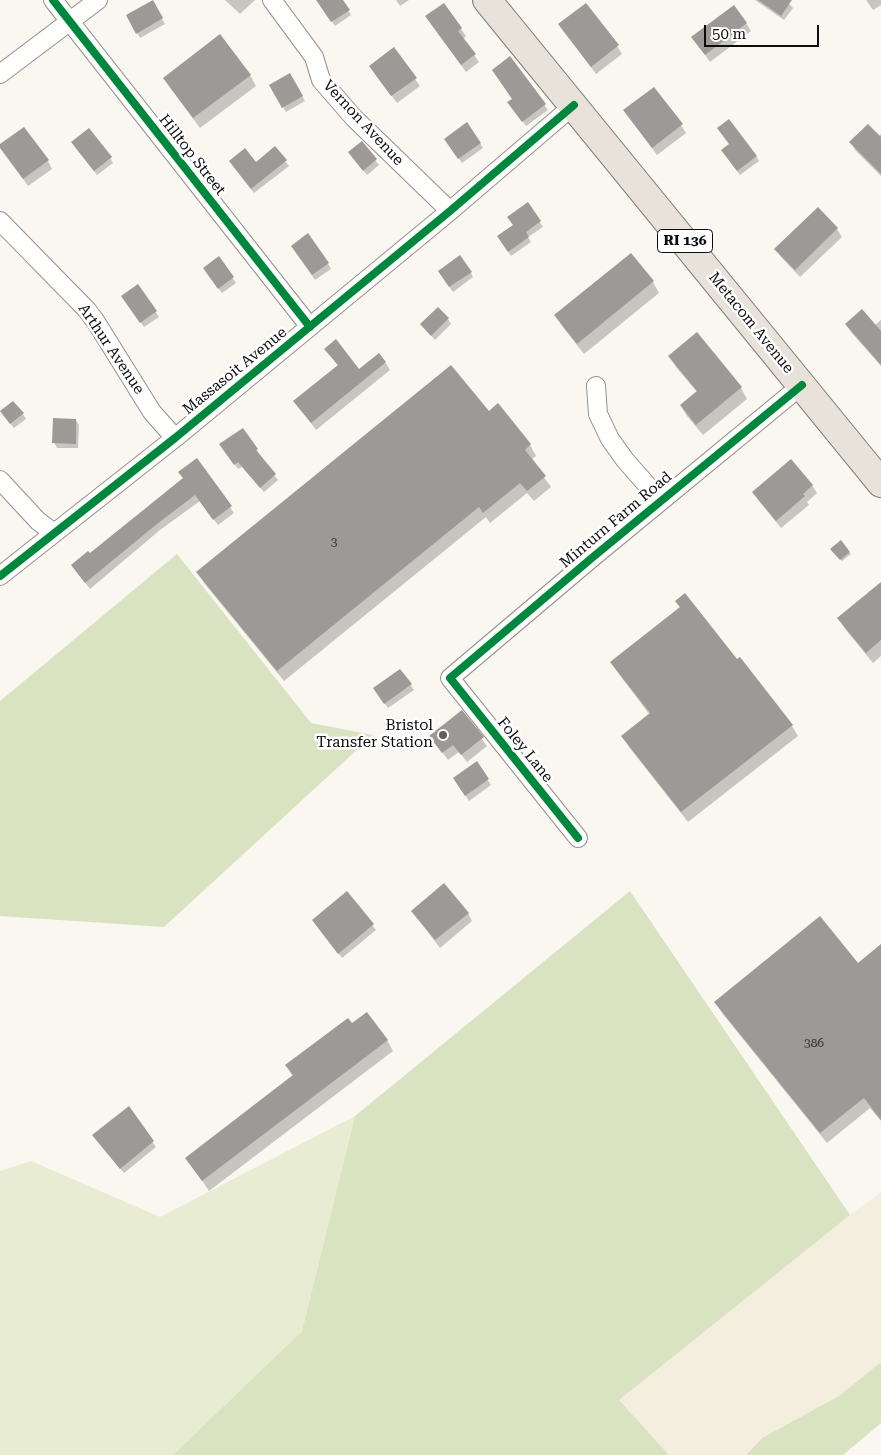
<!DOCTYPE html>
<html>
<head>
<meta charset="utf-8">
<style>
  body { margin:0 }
  #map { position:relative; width:881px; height:1455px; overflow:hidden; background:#faf6f0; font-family:"Roboto Serif",serif }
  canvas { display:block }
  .scale { position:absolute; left:704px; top:25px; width:115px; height:22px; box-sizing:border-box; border:2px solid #0c0c0c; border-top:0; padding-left:6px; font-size:15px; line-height:18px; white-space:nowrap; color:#0c0c0c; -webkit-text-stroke:4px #fff; paint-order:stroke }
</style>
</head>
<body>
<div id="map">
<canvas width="881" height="1455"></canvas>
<div class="scale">50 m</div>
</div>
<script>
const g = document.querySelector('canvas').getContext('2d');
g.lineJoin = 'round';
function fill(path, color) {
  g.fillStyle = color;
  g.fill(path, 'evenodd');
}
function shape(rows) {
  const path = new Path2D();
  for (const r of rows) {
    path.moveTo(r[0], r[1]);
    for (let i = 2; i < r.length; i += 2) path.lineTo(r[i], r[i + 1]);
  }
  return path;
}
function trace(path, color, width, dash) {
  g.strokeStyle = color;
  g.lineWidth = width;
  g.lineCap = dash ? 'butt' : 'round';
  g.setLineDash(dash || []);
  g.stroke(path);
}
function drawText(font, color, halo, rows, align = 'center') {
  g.font = font + ' "Roboto Serif",serif';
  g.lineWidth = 5;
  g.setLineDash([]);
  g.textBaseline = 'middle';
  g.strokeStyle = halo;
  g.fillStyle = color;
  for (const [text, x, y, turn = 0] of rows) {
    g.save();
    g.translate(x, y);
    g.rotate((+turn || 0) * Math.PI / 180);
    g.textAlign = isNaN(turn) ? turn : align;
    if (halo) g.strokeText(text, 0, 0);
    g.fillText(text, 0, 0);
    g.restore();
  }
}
const farmland = shape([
  [881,1192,881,1362,839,1396,762,1438,746,1455,669,1455,619,1400,850,1215]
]);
const green = shape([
  [355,1116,302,1331,173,1455,0,1455,0,1171,31,1161,160,1217]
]);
const forest = shape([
  [177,554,311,723,373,735,164,927,0,916,0,701],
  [630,891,850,1215,619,1400,669,1455,173,1455,302,1331,355,1116],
  [881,1362,881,1423,843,1455,746,1455,762,1438,839,1396]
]);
const shadow = shape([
  [225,0,255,0,240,14],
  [318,0,342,0,351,15,335,26],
  [396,0,409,0,400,6],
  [755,0,786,0,793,8,784,20],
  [866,0,881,0,881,5,873,10],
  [152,2,165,24,140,38,127,16],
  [746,23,751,31,710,62,693,38],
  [431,24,461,29,466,36,463,39,479,62,466,72],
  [559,25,617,46,622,54,596,74],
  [510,58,548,110,526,126,512,107,513,99],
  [290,74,305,101,286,112,270,86],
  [375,74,415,79,420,86,397,103],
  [250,75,256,86,200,128,171,89,165,78],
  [625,111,681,125,686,133,657,155],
  [881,134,881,176,855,150,851,142,879,136],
  [362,143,379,165,367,175,352,157],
  [480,143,483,148,462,163,448,144],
  [730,145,756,156,759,161,740,175,726,156],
  [0,146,48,161,52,169,28,186],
  [75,147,110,158,113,163,97,175],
  [275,148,289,166,254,193,233,166,256,164],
  [528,204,543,227,528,237,531,242,511,256,501,242,514,226],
  [818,209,837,229,842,237,800,277,781,257,776,249],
  [295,251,328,264,331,269,315,280],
  [631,255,653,282,659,293,584,354,562,326,556,316],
  [218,258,236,283,222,293,207,273],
  [471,273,473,277,453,292,442,276],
  [138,286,159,317,144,327,126,301],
  [448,319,451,324,435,340,425,329],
  [881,320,881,366,851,332,846,324,875,325],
  [697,334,741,388,747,399,703,435,687,416,681,406,697,392,676,367,670,356],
  [326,349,359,370,385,362,390,370,316,430,295,401,338,366],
  [497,405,530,445,536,456,531,460,551,487,534,501,527,493,490,523,486,517,284,681,204,583,198,572,489,412],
  [1,412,23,414,26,419,14,428],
  [76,420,79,425,78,448,57,448,54,442],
  [243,429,257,450,259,455,278,480,264,492,242,467,238,469,224,449],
  [197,460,234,513,218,525,200,501,160,530,90,589,76,571,89,555,184,479],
  [812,485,817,493,807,502,809,505,781,528,758,500,753,492],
  [833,551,849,552,851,554,842,561],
  [881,583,881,656,873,663,845,629,839,619],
  [676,602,737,661,792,726,798,736,688,822,629,747,623,736,650,715,618,673,611,662,680,608],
  [400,670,414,690,388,708,378,694],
  [462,712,487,746,467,762,459,752,448,760,430,736],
  [476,763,491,785,469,801,457,783],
  [346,893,376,930,342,958,316,925],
  [412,911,468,913,472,921,440,948],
  [881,946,881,1121,870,1108,827,1143,722,1013,716,1002,857,965],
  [352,1024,387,1040,393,1051,209,1191,187,1158,293,1077,287,1066],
  [128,1108,156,1147,124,1173,97,1140]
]);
const building = shape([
  [153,0,163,18,136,34,126,15],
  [316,0,343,0,350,10,331,22],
  [758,0,792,0,781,16],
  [444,3,462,28,458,31,476,54,461,65,425,16],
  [586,3,619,45,591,67,558,24],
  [734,5,747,23,705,55,691,37],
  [220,34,251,75,193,118,163,78],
  [394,47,417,78,391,96,369,66],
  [510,56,546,104,522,122,507,102,512,99,492,70],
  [290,73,303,96,282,108,269,85],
  [654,87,683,124,652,148,623,110],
  [729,119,757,156,737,171,721,150,729,144,717,128],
  [467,122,481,143,458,159,444,139],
  [868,124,881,137,881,174,849,142],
  [24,127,49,160,23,179,0,148,0,144],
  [89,128,112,157,94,171,71,142],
  [362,141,377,159,363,171,348,152],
  [275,146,287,160,251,189,229,161,245,148,256,162],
  [528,202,541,221,526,232,529,237,508,252,497,236,513,225,507,217],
  [818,207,838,228,795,270,774,249],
  [308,233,329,263,312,275,291,246],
  [631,253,654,281,577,344,554,315],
  [460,255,472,272,449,287,438,271],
  [219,256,234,277,218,289,203,268],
  [138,284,157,311,140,323,121,296],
  [438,307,449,318,431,336,420,324],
  [862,309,881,331,881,365,845,324],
  [697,332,742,387,696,425,680,405,697,391,668,356],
  [336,339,359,369,379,353,386,362,311,423,293,401,338,365,324,349],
  [451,365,489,411,498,403,531,444,525,450,546,476,527,491,520,483,483,513,479,507,277,671,196,572],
  [13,401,24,413,10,424,0,411],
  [53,418,76,419,76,444,52,443],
  [243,428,258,449,256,450,276,474,260,488,238,462,234,465,219,444],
  [197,458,232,506,213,520,195,495,157,524,85,583,71,565,88,551,90,553,183,478,178,472],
  [791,459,813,485,803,494,805,496,776,521,752,492],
  [841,540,850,552,840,560,830,549],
  [881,582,881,640,866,653,837,618],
  [685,593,737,659,740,657,793,725,681,812,621,736,650,713,610,662,680,607,675,601],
  [400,669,412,684,384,704,373,688],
  [462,710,484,737,461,755,453,745,442,753,429,736],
  [477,761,489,779,465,796,453,778],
  [444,883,469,913,435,940,411,911],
  [347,891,374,924,338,954,312,920],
  [820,916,858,963,881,944,881,1120,864,1098,820,1133,714,1002],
  [367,1012,388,1040,202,1181,185,1158,293,1075,285,1065,348,1018,352,1023],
  [129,1106,154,1141,120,1169,92,1135]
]);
const street = shape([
  [53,0,310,327],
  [272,0,314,57,321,80,354,118,450,211],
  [0,74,98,0],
  [0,221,87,310,96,322,152,412,175,438],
  [596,386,598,414,610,439,625,460,661,501],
  [0,480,38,521,54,533],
  [0,576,175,438,450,211,574,105],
  [578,838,450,678,593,557,802,385]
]);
const primary = shape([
  [487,0,881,483]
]);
const cycleway = shape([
  [53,0,310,327],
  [0,576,175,438,450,211,574,105],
  [578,838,450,678,593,557,802,385]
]);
const markers = [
  [443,735,5,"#5f5e5c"]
];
const numberNames = [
  ["3",334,542],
  ["386",814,1043]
];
const shields = [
  [685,241,55]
];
const shieldNames = [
  ["RI 136",685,241]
];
const streetNames = [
  ["Vernon Avenue",363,123,47],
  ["Hilltop Street",192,155,52],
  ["Metacom Avenue",751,323,51],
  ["Arthur Avenue",111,349,56],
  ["Massasoit Avenue",235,371,-39],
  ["Minturn Farm Road",616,520,-40],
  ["Foley Lane",525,750,51]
];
const poiNames = [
  ["Bristol",433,726],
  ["Transfer Station",433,743]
];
fill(farmland, '#f4eede');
fill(green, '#e7ecd2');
fill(forest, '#d9e2c1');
fill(shadow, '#0003');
fill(building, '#9c9996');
trace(street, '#93918f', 20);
trace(primary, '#807f7c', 30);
trace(street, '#fefefd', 18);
trace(primary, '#e9e2da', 28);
trace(cycleway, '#00873e', 8);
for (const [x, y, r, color] of markers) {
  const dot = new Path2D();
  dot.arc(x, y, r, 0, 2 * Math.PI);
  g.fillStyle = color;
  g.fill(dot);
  trace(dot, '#fff', 2);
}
drawText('12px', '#302f2e', null, numberNames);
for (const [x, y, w] of shields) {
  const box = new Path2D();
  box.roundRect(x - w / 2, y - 11.5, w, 23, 4);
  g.fillStyle = '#fff';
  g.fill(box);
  trace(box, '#0c0c0c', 1);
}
drawText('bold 14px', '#0c0c0c', null, shieldNames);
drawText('15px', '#0c0c0c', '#fff', streetNames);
drawText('15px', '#0c0c0c', '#fff', poiNames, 'right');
</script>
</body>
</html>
